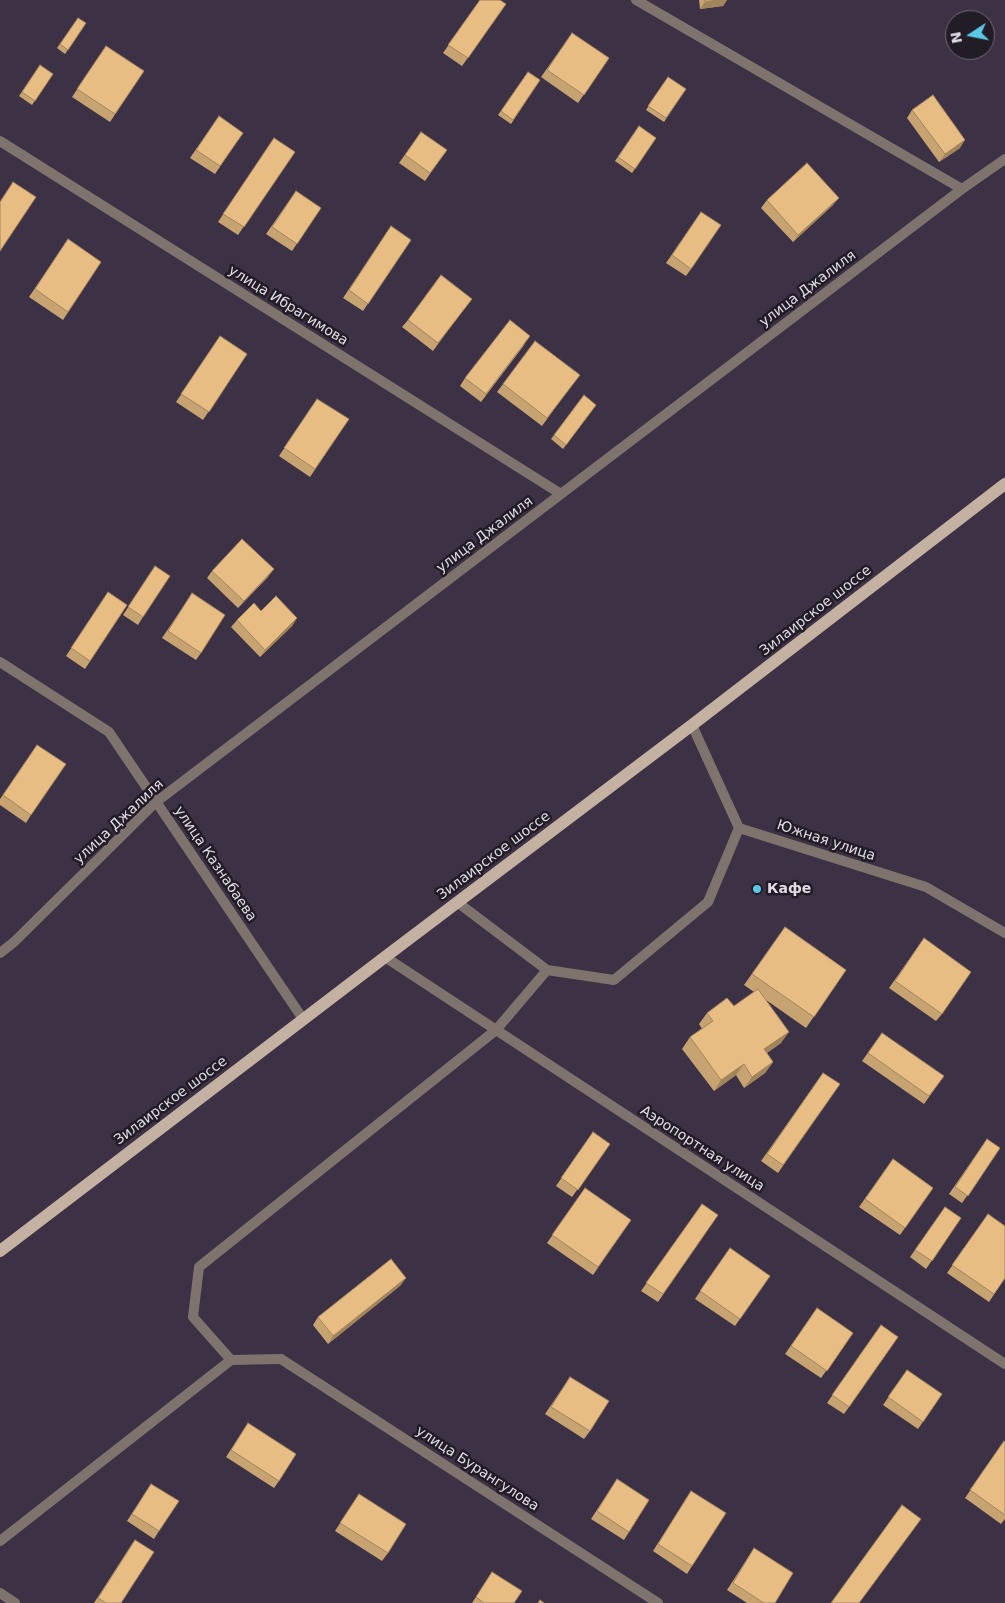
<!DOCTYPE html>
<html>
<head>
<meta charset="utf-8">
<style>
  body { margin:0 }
  #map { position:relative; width:1005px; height:1603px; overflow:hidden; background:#3d3145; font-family:"DejaVu Sans",sans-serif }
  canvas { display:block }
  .north { position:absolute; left:945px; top:10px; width:50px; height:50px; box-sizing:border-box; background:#211c25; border:1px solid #6e6873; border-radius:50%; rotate:259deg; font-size:14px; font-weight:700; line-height:20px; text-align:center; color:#e1dae7 }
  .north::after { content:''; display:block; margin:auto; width:18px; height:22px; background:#5bc8e7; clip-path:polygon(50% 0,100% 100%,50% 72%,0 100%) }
</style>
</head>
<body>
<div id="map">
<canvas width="1005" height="1603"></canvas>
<div class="north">N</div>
</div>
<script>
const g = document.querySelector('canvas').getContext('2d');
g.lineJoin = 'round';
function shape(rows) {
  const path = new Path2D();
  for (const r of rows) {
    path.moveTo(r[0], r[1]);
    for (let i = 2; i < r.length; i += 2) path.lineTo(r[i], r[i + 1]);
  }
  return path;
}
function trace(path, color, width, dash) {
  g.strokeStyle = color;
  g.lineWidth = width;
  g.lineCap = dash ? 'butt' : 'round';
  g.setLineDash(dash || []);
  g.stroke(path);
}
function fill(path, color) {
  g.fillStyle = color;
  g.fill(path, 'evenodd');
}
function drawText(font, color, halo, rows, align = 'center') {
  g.font = font + ' "DejaVu Sans",sans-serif';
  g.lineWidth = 5;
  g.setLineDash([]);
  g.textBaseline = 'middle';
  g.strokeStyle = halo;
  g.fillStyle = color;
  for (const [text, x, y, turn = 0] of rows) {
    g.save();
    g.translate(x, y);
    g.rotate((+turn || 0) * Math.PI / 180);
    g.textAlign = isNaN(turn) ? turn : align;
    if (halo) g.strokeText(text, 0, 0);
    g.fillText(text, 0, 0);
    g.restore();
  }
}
const lane = shape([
  [457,902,547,970,614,980,708,902,739,828],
  [231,1360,193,1317,199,1267,496,1030,547,970],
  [0,1541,231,1360,281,1359]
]);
const street = shape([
  [636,0,962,189],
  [0,141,561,494],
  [0,662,109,732,303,1019],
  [692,725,739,828,926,887,1005,933],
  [0,953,14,942,156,802,962,189,1005,159],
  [385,957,1005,1364],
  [281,1359,658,1603],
  [0,1593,15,1603]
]);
const primary = shape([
  [0,1251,385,957,692,725,1005,484]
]);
const wall = shape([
  [480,0,506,4,462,66,443,53],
  [699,0,727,0,723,6,700,9],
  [78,18,86,23,65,54,57,48],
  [572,33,609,58,578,103,541,77],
  [106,46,144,71,110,122,72,97],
  [40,65,53,74,32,105,19,96],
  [528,72,540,80,511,124,498,115],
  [668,77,686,89,664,122,646,110],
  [912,110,960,148,939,162,907,118],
  [219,116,243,133,215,174,190,158],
  [639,126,656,138,632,173,615,161],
  [421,132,447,150,425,181,399,163],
  [274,138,295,152,238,235,218,222],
  [296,191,321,208,292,251,266,234],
  [767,200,833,205,793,242,761,208],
  [701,212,691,269,686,276,666,263],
  [391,226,411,240,363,311,343,298],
  [68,239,101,262,63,320,29,297],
  [466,306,433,351,402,327,408,320],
  [220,336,247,354,203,420,176,402],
  [525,344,481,402,460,386,465,378],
  [574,382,542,426,497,392,503,384],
  [317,399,349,419,310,477,279,456],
  [596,405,563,449,551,439,554,435],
  [212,571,268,577,238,608,207,578],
  [150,574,143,617,138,625,123,615],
  [108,592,127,605,85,669,66,656],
  [187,601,201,653,196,660,162,638],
  [261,611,297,618,292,626,260,657,231,627,237,620],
  [37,745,31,815,26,823,0,805,0,799],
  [785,927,846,970,806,1028,766,1000,781,1043,767,1053,773,1062,765,1073,744,1088,736,1075,714,1091,682,1049,690,1037,702,1029,699,1024,707,1013,734,1006,754,992,744,985],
  [924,938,942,1014,936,1021,889,988],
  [882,1033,944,1076,924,1104,862,1061],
  [823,1073,840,1084,778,1173,761,1161],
  [593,1132,610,1144,572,1197,556,1186],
  [987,1139,1000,1148,962,1203,949,1194],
  [893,1159,933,1188,900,1235,859,1207],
  [585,1188,631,1220,593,1275,547,1243],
  [702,1204,718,1215,658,1302,641,1291],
  [945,1207,961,1218,926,1269,910,1257],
  [988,1214,1005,1278,989,1302,947,1273],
  [730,1248,770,1276,735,1326,695,1299],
  [401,1285,328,1344,313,1325,318,1317],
  [817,1308,853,1333,821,1378,785,1354],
  [881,1325,898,1337,844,1414,827,1403],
  [907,1370,942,1394,918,1429,883,1405],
  [570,1377,590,1431,584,1439,545,1414],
  [248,1423,279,1481,274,1488,226,1457],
  [1004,1441,1005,1442,1005,1519,1001,1524,965,1498],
  [617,1479,629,1532,624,1540,591,1519],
  [151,1484,159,1531,154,1539,127,1521],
  [691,1491,692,1566,687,1574,653,1551],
  [359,1494,388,1553,382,1561,335,1531],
  [135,1540,121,1603,94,1603,130,1547],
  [754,1548,775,1603,747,1603,727,1590],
  [492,1572,514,1603,472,1603]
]);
const shadedWall = shape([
  [718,0,727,0,723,6,700,9,705,2],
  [965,140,960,148,939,162,945,154],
  [839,198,833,205,793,242,798,235],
  [274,569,268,577,238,608,244,601],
  [297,618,292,626,260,657,265,650],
  [789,1032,781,1043,756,1060,764,1049],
  [773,1062,765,1073,744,1088,752,1077],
  [744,1064,736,1075,714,1091,721,1080],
  [406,1278,401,1285,328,1344,333,1336]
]);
const building = shape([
  [480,0,500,0,506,4,468,58,448,45,480,0],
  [705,0,718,0,705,2,705,0],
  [78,18,86,23,68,50,60,44,78,18],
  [572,33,609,58,584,95,547,70,572,33],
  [106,46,144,71,115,114,77,89,106,46],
  [40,65,53,74,35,101,22,92,40,65],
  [528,72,540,80,513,120,501,111,528,72],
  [668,77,686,89,666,118,648,106,668,77],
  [933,95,965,140,945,154,912,110,933,95],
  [219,116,243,133,220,166,196,150,219,116],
  [639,126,656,138,635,169,618,157,639,126],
  [421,132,447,150,430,173,405,155,421,132],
  [274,138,295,152,244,227,223,214,274,138],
  [807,163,839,198,798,235,767,200,807,163],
  [13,182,36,197,0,251,0,202,13,182],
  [296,191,321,208,297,244,272,227,296,191],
  [701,212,721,225,691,269,672,255,701,212],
  [391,226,411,240,368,304,349,290,391,226],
  [68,239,101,262,68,312,35,289,68,239],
  [441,275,472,299,438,343,408,320,441,275],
  [510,320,530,336,486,394,465,378,510,320],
  [220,336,247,354,209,412,181,394,220,336],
  [535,341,580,375,547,418,503,384,535,341],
  [584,395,596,405,566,445,554,435,584,395],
  [317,399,349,419,315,469,284,448,317,399],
  [242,539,274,569,244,601,212,571,242,539],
  [155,566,170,576,143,617,128,607,155,566],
  [108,592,127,605,90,661,71,648,108,592],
  [192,593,225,615,201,653,168,631,192,593],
  [276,596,297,618,265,650,237,620,254,603,261,611,276,596],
  [37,745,66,764,31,815,3,795,37,745],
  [785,927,846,970,814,1017,752,974,785,927],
  [924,938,971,972,942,1014,895,981,924,938],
  [758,989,789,1032,764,1049,773,1062,752,1077,744,1064,721,1080,690,1037,713,1021,707,1013,727,998,734,1006,758,989],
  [882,1033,944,1076,929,1096,868,1053,882,1033],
  [823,1073,840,1084,783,1165,767,1154,823,1073],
  [593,1132,610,1144,578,1190,561,1178,593,1132],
  [987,1139,1000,1148,968,1196,955,1187,987,1139],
  [893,1159,933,1188,905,1228,865,1199,893,1159],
  [585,1188,631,1220,598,1267,552,1235,585,1188],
  [702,1204,718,1215,663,1294,646,1283,702,1204],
  [945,1207,961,1218,932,1261,915,1250,945,1207],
  [988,1214,1005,1226,1005,1278,994,1294,952,1265,988,1214],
  [730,1248,770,1276,740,1319,700,1291,730,1248],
  [391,1259,406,1278,333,1336,318,1317,391,1259],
  [817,1308,853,1333,827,1371,791,1346,817,1308],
  [881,1325,898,1337,849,1407,832,1395,881,1325],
  [907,1370,942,1394,923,1422,888,1397,907,1370],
  [570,1377,609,1401,590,1431,551,1407,570,1377],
  [248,1423,296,1454,279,1481,231,1450,248,1423],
  [1004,1441,1005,1442,1005,1515,970,1490,1004,1441],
  [617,1479,649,1500,629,1532,597,1511,617,1479],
  [151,1484,179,1501,159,1531,132,1514,151,1484],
  [691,1491,726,1513,692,1566,658,1544,691,1491],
  [359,1494,406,1524,388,1553,340,1523,359,1494],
  [902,1505,921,1519,859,1603,831,1603,902,1505],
  [135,1540,154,1552,121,1603,106,1603,98,1598,135,1540],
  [754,1548,793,1573,775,1603,764,1603,733,1583,754,1548],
  [492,1572,522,1591,514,1603,484,1603,476,1597,492,1572],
  [540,1600,544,1603,538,1603,540,1600]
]);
const markers = [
  [757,889,5,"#5bc8e7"]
];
const streetNames = [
  ["улица Джалиля",808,289,-37],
  ["улица Ибрагимова",288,306,32],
  ["улица Джалиля",485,535,-37],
  ["Зилаирское шоссе",816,611,-38],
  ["улица Джалиля",119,822,-43],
  ["Южная улица",826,841,18],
  ["Зилаирское шоссе",494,856,-37],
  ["улица Казнабаева",215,864,56],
  ["Зилаирское шоссе",171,1101,-37],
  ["Аэропортная улица",702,1149,33],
  ["улица Бурангулова",477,1469,33]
];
const poiNames = [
  ["Кафе",767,889]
];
trace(lane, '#7e746d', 10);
trace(street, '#7e746d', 10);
trace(primary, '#c5b1a1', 12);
fill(wall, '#c7a371');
fill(shadedWall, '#a2845c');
fill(building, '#e7bd83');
trace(building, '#a2845c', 1);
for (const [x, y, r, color] of markers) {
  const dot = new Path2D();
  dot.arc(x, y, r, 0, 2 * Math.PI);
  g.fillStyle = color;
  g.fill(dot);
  trace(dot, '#211c25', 2);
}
drawText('14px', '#e1dae7', '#211c25', streetNames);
drawText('bold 14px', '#e1dae7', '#211c25', poiNames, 'left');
</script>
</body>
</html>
